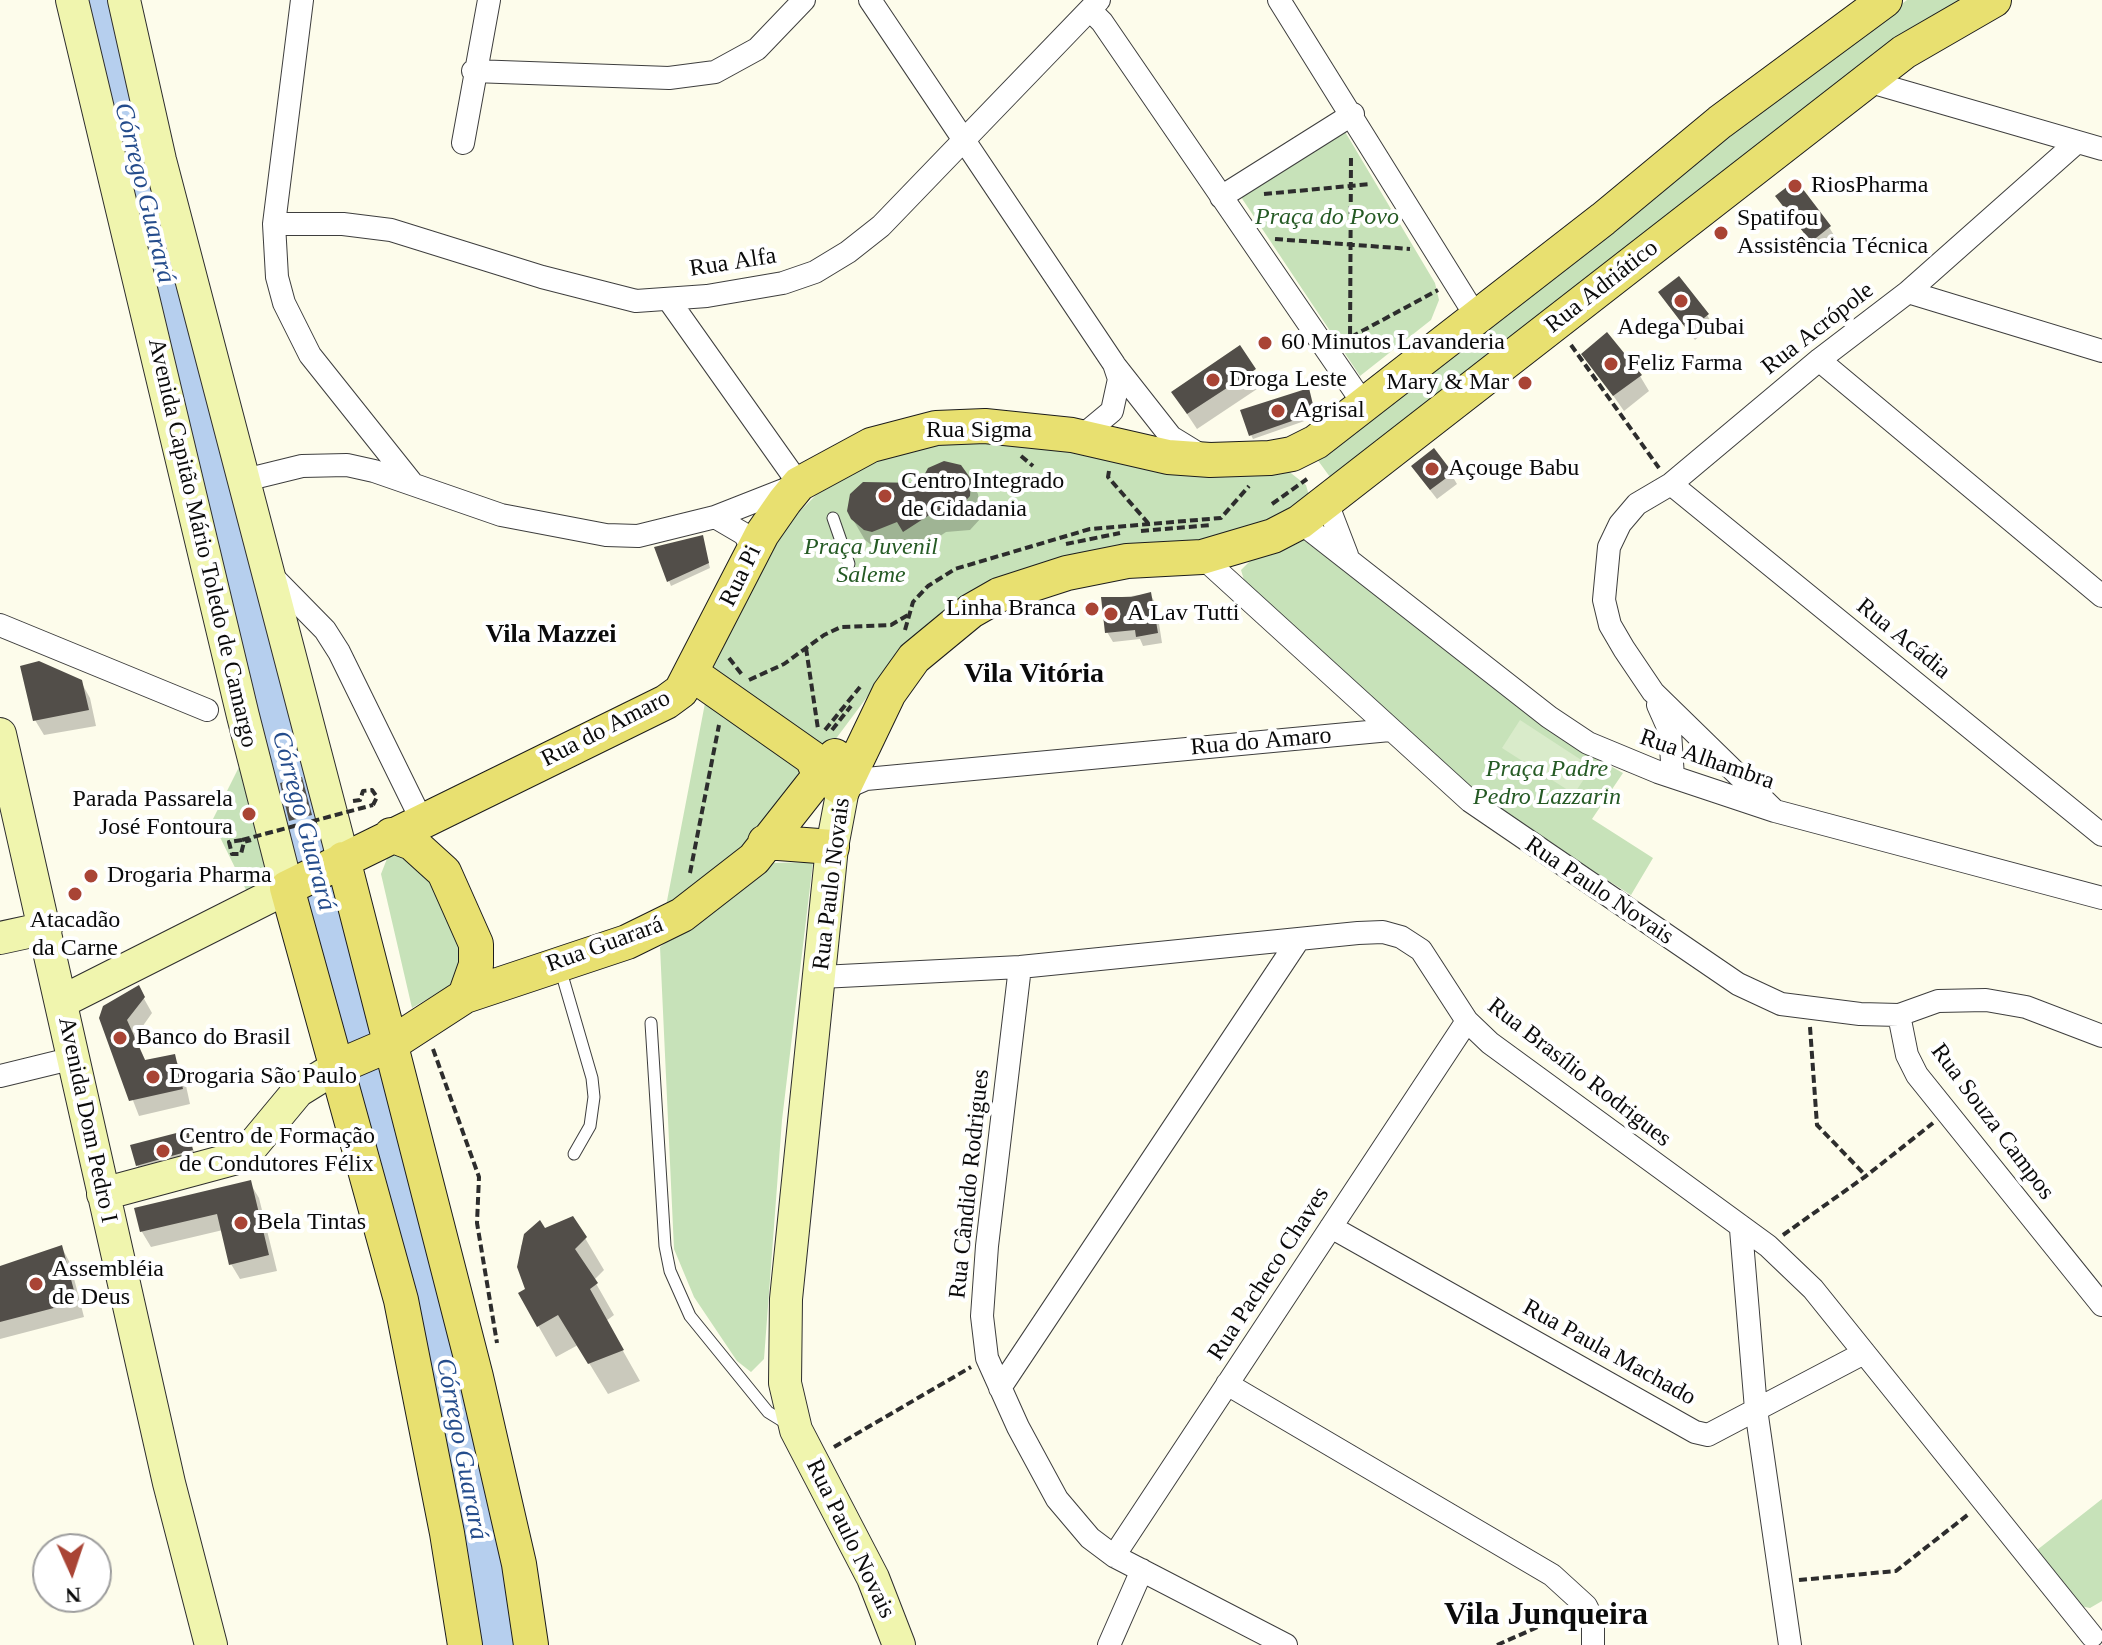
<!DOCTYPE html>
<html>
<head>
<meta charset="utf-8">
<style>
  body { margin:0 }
  #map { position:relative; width:2102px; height:1645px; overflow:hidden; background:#fdfceb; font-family:Georgia,serif }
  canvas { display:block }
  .north { position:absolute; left:32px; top:1533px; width:80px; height:80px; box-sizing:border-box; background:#fff; border:2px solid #9d9d9d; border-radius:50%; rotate:177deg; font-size:22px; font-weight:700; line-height:32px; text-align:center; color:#0b0b0b }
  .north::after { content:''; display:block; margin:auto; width:28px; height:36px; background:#a94435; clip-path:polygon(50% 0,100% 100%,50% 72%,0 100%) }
</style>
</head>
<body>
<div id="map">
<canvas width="2102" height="1645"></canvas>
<div class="north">N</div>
</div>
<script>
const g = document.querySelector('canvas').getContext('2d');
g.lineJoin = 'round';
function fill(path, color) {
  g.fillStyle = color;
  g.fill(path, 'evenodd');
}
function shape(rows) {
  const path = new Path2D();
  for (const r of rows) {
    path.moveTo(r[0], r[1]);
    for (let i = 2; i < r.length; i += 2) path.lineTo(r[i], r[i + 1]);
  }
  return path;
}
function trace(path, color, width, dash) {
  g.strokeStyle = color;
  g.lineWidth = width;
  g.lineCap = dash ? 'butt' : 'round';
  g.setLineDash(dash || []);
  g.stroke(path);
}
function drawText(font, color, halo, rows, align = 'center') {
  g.font = font + ' Georgia,serif';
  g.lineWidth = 8;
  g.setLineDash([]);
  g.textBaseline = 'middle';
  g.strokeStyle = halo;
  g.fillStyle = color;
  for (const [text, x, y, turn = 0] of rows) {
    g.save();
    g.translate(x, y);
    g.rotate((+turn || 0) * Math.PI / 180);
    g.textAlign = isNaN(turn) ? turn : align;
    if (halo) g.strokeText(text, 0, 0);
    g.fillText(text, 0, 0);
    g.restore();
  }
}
const green = shape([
  [1907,0,1971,0,1335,484,1314,455],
  [1344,130,1435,283,1439,300,1431,320,1360,376,1239,194],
  [985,440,1287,470,1306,485,1310,499,1305,509,1206,541,1093,553,876,685,826,752,708,670,786,525,816,495,854,469,909,447],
  [1301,538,1587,753,1623,773,1592,819,1653,858,1631,895,1517,823,1437,763,1244,580,1241,570,1256,555],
  [706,698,812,772,755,840,666,906],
  [239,767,267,872,263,888,249,896,212,821],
  [390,851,417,852,470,934,463,978,412,1008,381,874],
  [813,862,782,1120,764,1359,751,1372,737,1361,694,1297,674,1249,660,947,770,863],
  [2102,1499,2102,1601,2090,1608,2080,1606,2037,1550]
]);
const pitch = shape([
  [1520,720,1592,767,1574,794,1502,748]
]);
const shadow = shape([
  [1783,206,1829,227,1835,237,1818,250],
  [1666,302,1707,315,1713,325,1695,340],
  [1584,354,1640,376,1649,391,1624,411],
  [1254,370,1263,385,1197,429,1173,393],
  [1308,391,1316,417,1253,439,1251,435],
  [965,472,978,494,981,518,970,530,946,532,916,552,910,542,894,551,878,550,865,540,852,518,921,485],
  [1451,474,1457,484,1437,499,1419,476],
  [702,537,710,568,671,586,656,548],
  [1150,594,1156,604,1162,643,1143,646,1140,639,1113,642,1107,632,1103,599],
  [81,682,90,698,96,726,44,735,35,720],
  [303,784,313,819,294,824,291,820],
  [138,988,152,1013,135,1037,146,1062,174,1057,183,1072,190,1104,139,1116,101,1018],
  [187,1132,197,1160,143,1175,137,1165],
  [250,1183,259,1198,277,1271,240,1279,231,1264,223,1230,151,1247,142,1232,137,1210],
  [533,1227,585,1238,604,1270,594,1280,614,1315,606,1321,640,1381,608,1394,578,1345,556,1357,520,1294,527,1290,519,1267,521,1246],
  [62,1248,70,1263,84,1317,0,1339,0,1268]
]);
const river = shape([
  [95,0,152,237,282,730,296,797,447,1369,498,1645]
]);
const building = shape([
  [1796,180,1831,226,1811,242,1775,196],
  [1679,276,1709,314,1688,331,1658,292],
  [1607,332,1642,375,1613,396,1581,354],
  [1240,345,1256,369,1187,414,1171,392],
  [1309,388,1315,413,1249,436,1240,410],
  [1434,448,1453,473,1430,490,1411,466],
  [944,461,961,465,971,479,970,496,958,509,934,512,903,532,897,522,872,532,864,530,851,519,847,511,850,494,863,482,920,483,928,468],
  [703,535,709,563,667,582,654,547],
  [1151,592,1158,633,1136,637,1135,630,1105,633,1101,597,1131,597],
  [39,661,82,680,89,710,33,721,20,666],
  [302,777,312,815,289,821,280,783],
  [139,985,145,997,127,1020,145,1060,175,1054,183,1089,129,1101,99,1018,103,1006],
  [188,1130,193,1150,136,1166,130,1145],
  [251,1180,269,1255,229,1265,217,1214,140,1232,134,1208],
  [573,1216,587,1237,575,1249,598,1283,590,1289,624,1350,588,1364,558,1315,537,1327,518,1293,525,1289,517,1267,524,1234,540,1220,545,1228],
  [62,1245,77,1302,0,1322,0,1266]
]);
const path = shape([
  [1264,194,1371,184],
  [1275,239,1410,249],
  [1351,337,1438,290],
  [1571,345,1659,468],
  [1350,346,1351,155],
  [1021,456,1033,466],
  [1109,471,1108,477,1148,523],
  [1272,504,1307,479],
  [1141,531,1211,525],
  [1066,544,1120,533],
  [905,630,913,602,928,586,955,569,1090,529,1221,518,1249,486],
  [806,648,818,729],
  [729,658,743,676],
  [749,680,784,664,824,635,841,627,891,625,908,615],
  [825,730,860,687],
  [832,730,851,706],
  [353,801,360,800,363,791,372,790,377,797,373,805],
  [242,840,229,842,232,854,241,854,244,842,251,840],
  [690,873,719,725],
  [1810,1027,1817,1125,1866,1176],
  [433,1049,479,1177,477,1223,497,1343],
  [1783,1235,1866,1176,1933,1123],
  [834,1447,971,1367],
  [1799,1580,1896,1571,1970,1513],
  [1497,1645,1565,1615]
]);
const lane = shape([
  [833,518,849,564],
  [560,968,592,1078,594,1097,590,1126,574,1154],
  [651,1023,665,1246,670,1271,690,1316,768,1412,789,1425]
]);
const street = shape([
  [302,0,274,224,277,277,284,303,310,355,412,483],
  [870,0,1114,364,1119,379,1112,411,1088,431,1072,435],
  [1279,0,1477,318],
  [1091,11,1102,22,1365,406],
  [473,71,669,78,715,72,757,49,804,0],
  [1867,81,2102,149],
  [463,143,489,0],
  [1221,197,1353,114],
  [274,224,343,224,391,230,542,277,636,301,707,296,783,283,815,272,848,252,881,226,1099,0],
  [1908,292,2102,351],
  [1819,360,2102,596],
  [1116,367,1171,437,1202,456],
  [245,480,302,466,347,465,374,471,501,515,606,535,638,536,715,517,799,484,668,299],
  [1671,484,2102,835],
  [1327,503,1347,555],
  [715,517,744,534,754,550],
  [1300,522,1549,717,1588,743,1658,772,1775,811,2102,898],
  [1202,557,1470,801,1738,984,1781,1004,1860,1014,1899,1015,1938,1001,1986,1000,2026,1007,2102,1036],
  [270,574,325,630,339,652,421,819],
  [0,625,207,710],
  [1658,705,1670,732,1673,777],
  [843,789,866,779,1390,730],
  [1775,811,1653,692,1624,649,1610,625,1604,600,1609,547,1620,524,1637,504,1671,484,1819,360,1908,292,2076,143],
  [1020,967,987,1246,982,1316,987,1358,1018,1427,1057,1499,1090,1538,1114,1556,1286,1645],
  [821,977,1020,967,1358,933,1383,932,1401,937,1421,950,1467,1021,1490,1043,1768,1246,1813,1289,2092,1636],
  [1899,1015,1907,1055,1917,1075,2102,1305],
  [0,1076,74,1058],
  [1331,1227,1695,1432,1708,1435,1864,1353],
  [1741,1229,1756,1409,1790,1645],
  [1227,1384,1552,1575,1586,1606,1593,1620,1593,1645],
  [1000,1388,1299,939],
  [1114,1556,1467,1021],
  [1109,1645,1142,1570]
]);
const secondary = shape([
  [124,0,160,160,343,859],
  [0,734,169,1483,211,1645],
  [843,789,832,847,786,1299,785,1383,796,1430,873,1578,899,1645],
  [0,938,46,928],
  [61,1002,287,888,243,716,72,0],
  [103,1194,244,1156,298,1091,335,1068]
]);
const primary = shape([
  [691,673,812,758,819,774,843,789,889,693,914,658,971,611,999,595,1067,573,1127,561,1202,557,1273,536,1300,522,1904,52,1994,0],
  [391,835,412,843,444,872,476,944,476,965,465,996],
  [765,842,832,847],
  [343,859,476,1377,519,1564,531,1645],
  [335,1068,391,1044,465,996,627,942,682,915,754,859,835,756],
  [465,1645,447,1533,401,1300,287,888,666,702,681,691,762,534,785,501,799,484,871,445,936,428,985,426,1072,435,1168,457,1210,460,1270,458,1292,454,1316,442,1603,219,1720,122,1885,0]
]);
const pathBridge = shape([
  [242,840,373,805]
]);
const markers = [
  [1795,186,8,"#a94435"],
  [1721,233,8,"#a94435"],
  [1681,301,8,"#a94435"],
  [1265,343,8,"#a94435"],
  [1611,364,8,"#a94435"],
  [1213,380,8,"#a94435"],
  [1525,383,8,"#a94435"],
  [1278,411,8,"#a94435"],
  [1432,469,8,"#a94435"],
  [885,496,8,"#a94435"],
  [1092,609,8,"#a94435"],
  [1111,614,8,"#a94435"],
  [249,814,8,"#a94435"],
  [91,876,8,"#a94435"],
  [75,894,8,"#a94435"],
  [120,1038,8,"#a94435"],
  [153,1077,8,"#a94435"],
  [163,1151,8,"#a94435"],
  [241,1223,8,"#a94435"],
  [36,1284,8,"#a94435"]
];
const poiNames = [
  ["RiosPharma",1811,186],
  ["Spatifou",1737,219],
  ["Assistência Técnica",1737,247],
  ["Adega Dubai",1681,328,"center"],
  ["60 Minutos Lavanderia",1281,343],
  ["Feliz Farma",1627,364],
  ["Droga Leste",1229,380],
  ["Mary & Mar",1509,383,"right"],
  ["Agrisal",1294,411],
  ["Açouge Babu",1448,469],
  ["Centro Integrado",901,482],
  ["de Cidadania",901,510],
  ["Linha Branca",1076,609,"right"],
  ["A Lav Tutti",1127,614],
  ["Parada Passarela",233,800,"right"],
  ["José Fontoura",233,828,"right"],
  ["Drogaria Pharma",107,876],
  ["Atacadão",75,921,"center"],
  ["da Carne",75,949,"center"],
  ["Banco do Brasil",136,1038],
  ["Drogaria São Paulo",169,1077],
  ["Centro de Formação",179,1137],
  ["de Condutores Félix",179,1165],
  ["Bela Tintas",257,1223],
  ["Assembléia",52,1270],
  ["de Deus",52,1298]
];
const parkNames = [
  ["Praça do Povo",1327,218],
  ["Praça Juvenil",871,548],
  ["Saleme",871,576],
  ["Praça Padre",1547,770],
  ["Pedro Lazzarin",1547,798]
];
const streetNames = [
  ["Rua Alfa",733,263,-9],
  ["Rua Adriático",1602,287,-38],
  ["Rua Acrópole",1818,329,-38],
  ["Rua Sigma",979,431],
  ["Avenida Capitão Mário Toledo de Camargo",202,543,77],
  ["Rua Pi",741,576,-64],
  ["Rua Acádia",1903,639,39],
  ["Rua do Amaro",606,729,-27],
  ["Rua do Amaro",1261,742,-5],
  ["Rua Alhambra",1707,760,19],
  ["Rua Paulo Novais",832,884,-83],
  ["Rua Paulo Novais",1599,891,34],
  ["Rua Guarará",605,945,-20],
  ["Rua Brasílio Rodrigues",1579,1073,38],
  ["Avenida Dom Pedro I",87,1120,78],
  ["Rua Souza Campos",1992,1122,53],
  ["Rua Cândido Rodrigues",970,1184,-84],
  ["Rua Pacheco Chaves",1269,1274,-57],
  ["Rua Paula Machado",1609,1353,29],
  ["Rua Paulo Novais",850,1539,64]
];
const waterNames = [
  ["Córrego Guarará",144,193,76],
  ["Córrego Guarará",303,821,75],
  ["Córrego Guarará",461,1449,79]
];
const neighbourhoodNames = [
  ["Vila Mazzei",551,635]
];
const quarterNames = [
  ["Vila Vitória",1034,675]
];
const districtNames = [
  ["Vila Junqueira",1546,1616]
];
fill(green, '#c7e2b9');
fill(pitch, '#d9ebca');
fill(shadow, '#0003');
trace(river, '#b6cfee', 36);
fill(building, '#524e49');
trace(lane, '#3e3e3e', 13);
trace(street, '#3e3e3e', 24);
trace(secondary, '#2d2d2d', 34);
trace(primary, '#1c1c1c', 36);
trace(path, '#2d2d2d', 4, [8, 4]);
trace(lane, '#fff', 11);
trace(street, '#fff', 22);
trace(secondary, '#f0f5ae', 32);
trace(primary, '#e8e070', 34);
trace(pathBridge, '#2d2d2d', 4, [8, 4]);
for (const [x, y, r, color] of markers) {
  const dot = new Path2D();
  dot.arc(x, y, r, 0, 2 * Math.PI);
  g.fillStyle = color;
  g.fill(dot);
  trace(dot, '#fff', 3);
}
drawText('24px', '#0b0b0b', '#fff', poiNames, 'left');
drawText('italic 24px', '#255a24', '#fff', parkNames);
drawText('24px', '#0b0b0b', '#fff', streetNames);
drawText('italic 26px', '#244c8c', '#fff', waterNames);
drawText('bold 26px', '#0b0b0b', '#fff', neighbourhoodNames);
drawText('bold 28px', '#0b0b0b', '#fff', quarterNames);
drawText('bold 32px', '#0b0b0b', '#fff', districtNames);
</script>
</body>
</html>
